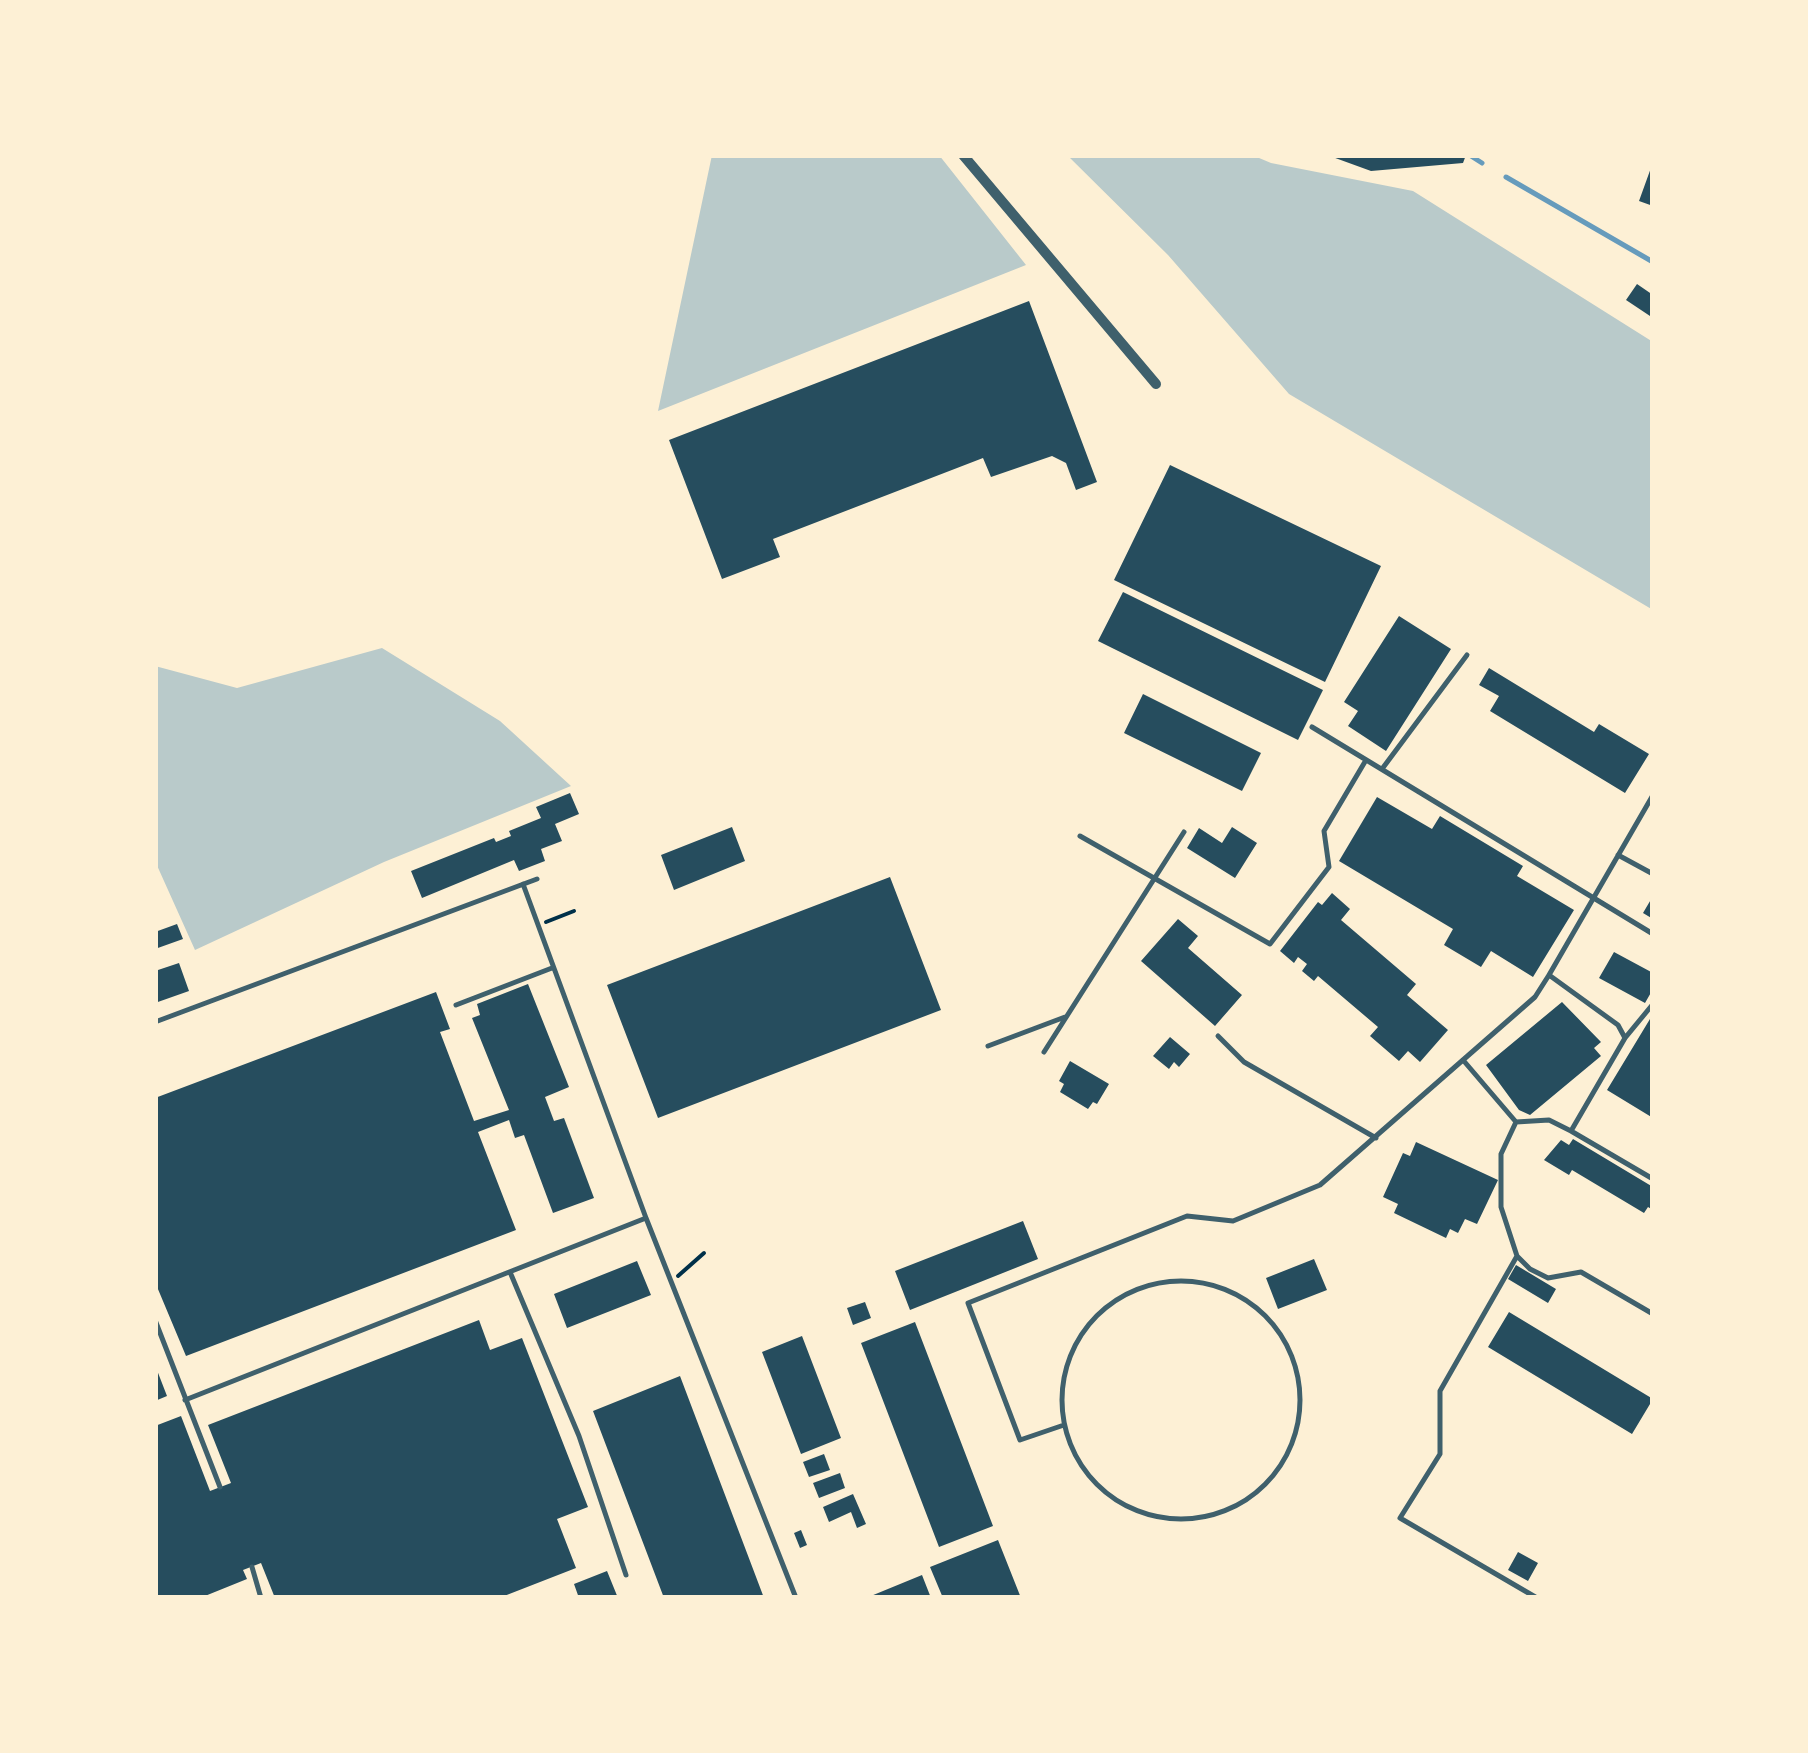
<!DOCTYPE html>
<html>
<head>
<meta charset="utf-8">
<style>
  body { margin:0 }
  #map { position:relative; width:1808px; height:1753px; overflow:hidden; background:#fdf0d5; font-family:"Alegreya Sans",sans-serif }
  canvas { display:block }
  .frame { position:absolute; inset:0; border:158px solid #fdf0d5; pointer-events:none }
</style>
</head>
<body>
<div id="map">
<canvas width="1808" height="1753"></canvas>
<div class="frame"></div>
</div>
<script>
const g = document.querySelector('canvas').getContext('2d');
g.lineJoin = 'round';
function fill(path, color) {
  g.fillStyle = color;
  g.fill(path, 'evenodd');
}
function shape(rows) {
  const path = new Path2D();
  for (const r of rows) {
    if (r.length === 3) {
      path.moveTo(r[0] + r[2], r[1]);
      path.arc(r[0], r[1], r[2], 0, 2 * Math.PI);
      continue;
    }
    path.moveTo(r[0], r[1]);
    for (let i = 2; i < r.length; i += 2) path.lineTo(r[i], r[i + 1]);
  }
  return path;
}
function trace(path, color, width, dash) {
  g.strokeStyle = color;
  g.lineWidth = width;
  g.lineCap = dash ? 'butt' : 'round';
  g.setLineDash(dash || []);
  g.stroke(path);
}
const green = shape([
  [712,155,939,155,1026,265,658,411],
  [1067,155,1252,155,1271,163,1413,191,1653,342,1653,610,1289,394,1168,255],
  [382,648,500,721,571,786,384,862,195,950,155,861,155,666,237,688]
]);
const stream = shape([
  [1471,156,1482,163],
  [1506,177,1653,262]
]);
const building = shape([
  [1327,155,1466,155,1463,163,1371,171],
  [1652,165,1653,165,1653,206,1639,201],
  [1637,284,1653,295,1653,318,1626,300],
  [1029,301,1097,482,1076,490,1066,463,1052,456,991,477,983,458,773,539,780,557,722,579,669,440],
  [1170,465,1381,566,1325,682,1114,580],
  [1123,592,1323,690,1298,740,1098,641],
  [1399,616,1451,649,1386,751,1348,726,1358,711,1344,702],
  [1489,668,1594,732,1599,724,1649,754,1625,793,1490,711,1499,696,1479,685],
  [1143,694,1261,753,1242,791,1124,733],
  [570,793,579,814,555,824,562,841,541,849,545,861,519,871,514,860,422,898,411,871,494,838,496,842,511,836,509,831,541,818,536,807],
  [1377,797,1432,829,1440,816,1523,866,1517,876,1574,910,1533,977,1491,951,1481,967,1444,945,1453,929,1339,861],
  [732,827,745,861,674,890,661,855],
  [1232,827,1257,843,1235,878,1187,848,1199,828,1222,843],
  [890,877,941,1010,658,1118,607,985],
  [1332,893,1350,909,1341,920,1416,984,1407,995,1448,1030,1420,1062,1408,1051,1399,1061,1370,1036,1378,1027,1318,976,1314,981,1302,971,1307,964,1298,957,1294,963,1280,951,1318,902,1322,905],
  [1653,896,1653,919,1643,913],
  [1178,919,1198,936,1188,948,1242,995,1215,1026,1141,961],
  [177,924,183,939,155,949,155,932],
  [1614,952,1653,973,1653,989,1645,1003,1599,978],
  [179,963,189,991,155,1003,155,971],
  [528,984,569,1087,545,1097,554,1121,564,1118,594,1198,553,1213,524,1135,515,1138,509,1120,478,1132,516,1230,186,1356,155,1282,155,1098,436,992,450,1029,440,1032,474,1121,509,1110,472,1018,480,1015,477,1004],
  [1562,1002,1601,1042,1594,1048,1601,1056,1530,1115,1519,1110,1486,1065],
  [1653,1014,1653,1118,1607,1090],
  [1170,1037,1190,1054,1179,1067,1174,1062,1169,1069,1153,1056],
  [1070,1061,1109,1084,1097,1104,1093,1102,1088,1109,1060,1092,1064,1084,1059,1081],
  [1573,1139,1653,1187,1653,1210,1648,1207,1644,1213,1572,1170,1569,1175,1544,1160,1561,1140,1569,1145],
  [1416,1142,1498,1180,1477,1224,1465,1219,1458,1233,1450,1229,1446,1238,1394,1213,1398,1204,1383,1197,1403,1153,1410,1156],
  [1023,1221,1038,1259,910,1310,895,1271],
  [1314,1259,1327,1290,1278,1309,1266,1278],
  [637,1261,651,1295,567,1328,554,1294],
  [1516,1265,1556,1289,1548,1303,1508,1279],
  [865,1302,871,1318,853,1325,847,1308],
  [1509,1312,1653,1399,1632,1434,1488,1347],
  [479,1320,490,1350,522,1338,588,1507,557,1519,576,1568,499,1598,275,1598,261,1563,243,1570,247,1579,200,1598,155,1598,155,1426,181,1416,210,1491,231,1483,208,1425],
  [915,1322,993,1526,939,1547,861,1343],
  [802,1336,841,1438,801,1454,762,1352],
  [155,1365,167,1396,155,1401],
  [680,1376,764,1598,664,1598,593,1411],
  [824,1454,830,1470,809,1477,803,1462],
  [840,1473,845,1488,819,1498,813,1483],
  [853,1494,866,1524,857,1528,851,1512,829,1522,823,1507],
  [801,1530,807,1545,800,1548,794,1533],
  [998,1540,1021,1598,943,1598,930,1567],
  [1518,1552,1538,1563,1528,1581,1508,1570],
  [607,1571,618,1598,579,1598,574,1584],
  [922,1575,931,1598,866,1598]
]);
const path = shape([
  [546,922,574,911],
  [678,1276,704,1253]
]);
const service = shape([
  [1312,727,1653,934],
  [1382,769,1467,655],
  [1080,836,1270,944,1329,867,1324,831,1366,760],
  [1618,855,1653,874],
  [523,884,646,1218,796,1598],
  [456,1005,552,968],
  [155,1022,537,879],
  [1218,1036,1244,1062,1376,1138],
  [1625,1038,1653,1004],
  [988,1046,1065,1017],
  [1044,1052,1184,832],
  [1463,1060,1516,1122,1549,1120,1571,1131,1625,1038,1618,1025,1549,975,1653,795],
  [1516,1122,1501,1154,1501,1207,1517,1256,1530,1269,1548,1278,1581,1272,1653,1314],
  [1571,1131,1653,1179],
  [1517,1256,1440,1391,1440,1454,1400,1518,1537,1598],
  [510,1272,579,1436,626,1575],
  [1181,1400,119],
  [155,1320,220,1487],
  [185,1400,646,1218],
  [1064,1425,1020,1440,968,1303,1187,1216,1233,1221,1320,1185,1535,997,1549,975],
  [252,1567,261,1598]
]);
const minor = shape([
  [963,155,1156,384]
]);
fill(green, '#b9caca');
trace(stream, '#669bbc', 5);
fill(building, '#264d5e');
trace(path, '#003049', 4);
trace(service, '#3f606c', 5);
trace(minor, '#3f606c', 10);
</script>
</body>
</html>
